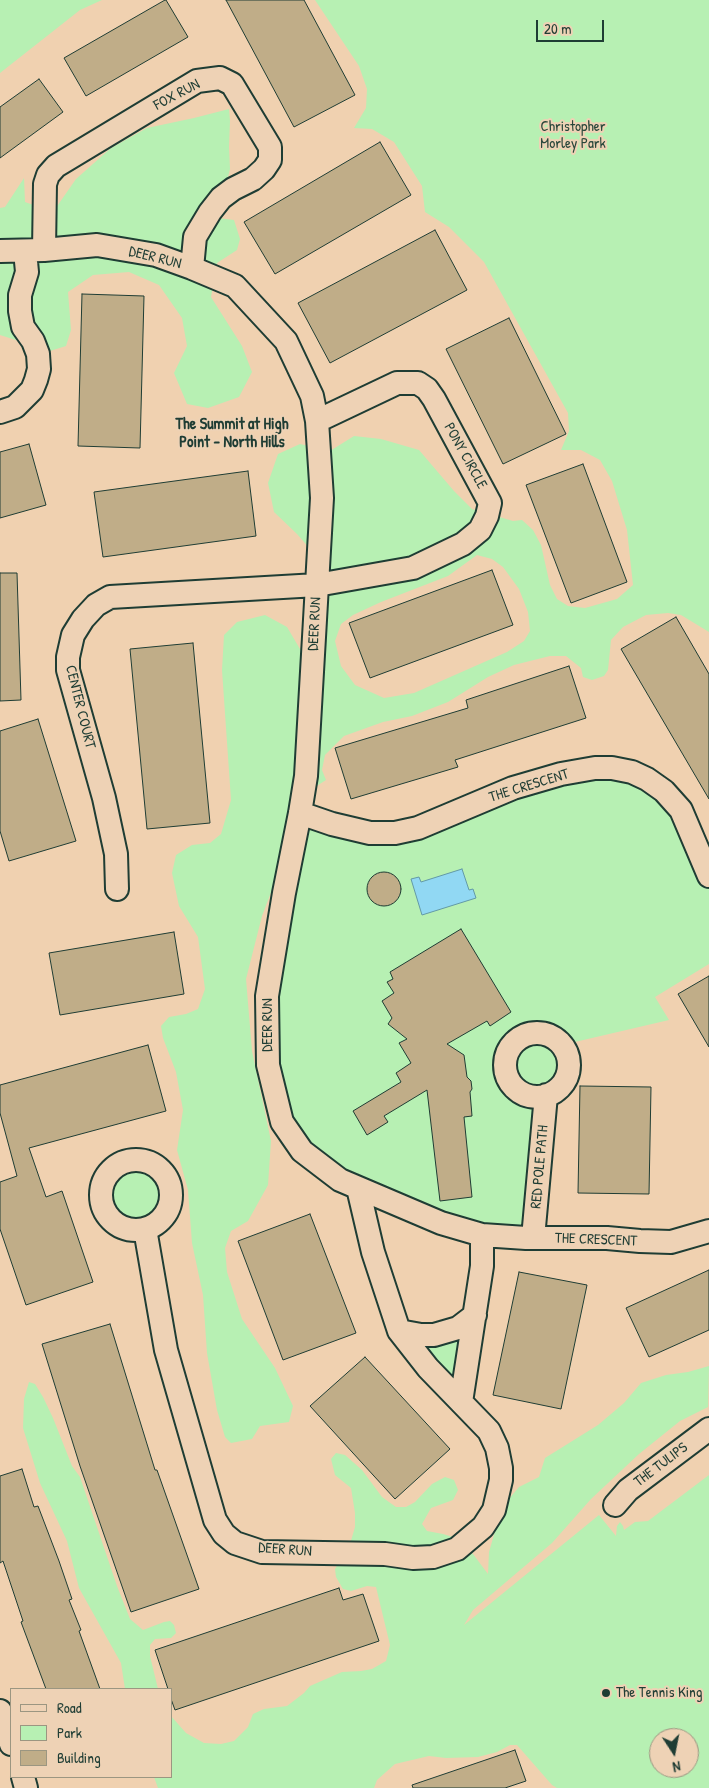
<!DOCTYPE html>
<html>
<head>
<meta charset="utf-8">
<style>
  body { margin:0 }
  #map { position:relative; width:709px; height:1788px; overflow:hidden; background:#f0d1b0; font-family:"Patrick Hand",sans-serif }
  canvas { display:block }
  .legend { position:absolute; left:10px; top:1688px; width:162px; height:90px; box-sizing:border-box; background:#eed2b5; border:1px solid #9b9681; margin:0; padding:6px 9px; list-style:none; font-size:15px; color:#1f3d34 }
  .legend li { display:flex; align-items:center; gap:10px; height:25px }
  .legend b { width:25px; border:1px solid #9b9681 }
  .north { position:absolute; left:649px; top:1728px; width:50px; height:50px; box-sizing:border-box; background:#eed2b5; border:1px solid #9b9681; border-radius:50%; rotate:169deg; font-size:14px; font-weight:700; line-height:20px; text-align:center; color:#1f3d34 }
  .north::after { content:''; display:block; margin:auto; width:18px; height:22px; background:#1f3d34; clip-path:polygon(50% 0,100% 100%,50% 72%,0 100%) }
  .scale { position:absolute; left:536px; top:20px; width:68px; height:22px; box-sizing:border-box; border:2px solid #1f3d34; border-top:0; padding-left:6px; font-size:15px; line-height:18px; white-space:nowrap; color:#1f3d34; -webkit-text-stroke:4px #eed2b5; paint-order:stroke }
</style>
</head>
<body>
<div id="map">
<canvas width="709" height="1788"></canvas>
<ul class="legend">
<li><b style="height:6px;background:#eed2b5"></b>Road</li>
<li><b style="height:14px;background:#b7f0b3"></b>Park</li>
<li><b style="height:14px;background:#c0ad88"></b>Building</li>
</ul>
<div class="north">N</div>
<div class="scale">20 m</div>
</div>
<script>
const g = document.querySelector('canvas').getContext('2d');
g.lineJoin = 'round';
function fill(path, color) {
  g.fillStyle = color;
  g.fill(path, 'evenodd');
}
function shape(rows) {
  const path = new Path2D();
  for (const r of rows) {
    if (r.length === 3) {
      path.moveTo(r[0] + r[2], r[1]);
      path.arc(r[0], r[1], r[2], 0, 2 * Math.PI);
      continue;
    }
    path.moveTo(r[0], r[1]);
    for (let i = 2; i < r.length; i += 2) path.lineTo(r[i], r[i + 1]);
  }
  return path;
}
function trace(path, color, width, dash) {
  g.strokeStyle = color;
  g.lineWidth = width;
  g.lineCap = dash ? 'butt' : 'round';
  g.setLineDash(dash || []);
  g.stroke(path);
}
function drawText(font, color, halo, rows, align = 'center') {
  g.font = font + ' "Patrick Hand",sans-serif';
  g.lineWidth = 4;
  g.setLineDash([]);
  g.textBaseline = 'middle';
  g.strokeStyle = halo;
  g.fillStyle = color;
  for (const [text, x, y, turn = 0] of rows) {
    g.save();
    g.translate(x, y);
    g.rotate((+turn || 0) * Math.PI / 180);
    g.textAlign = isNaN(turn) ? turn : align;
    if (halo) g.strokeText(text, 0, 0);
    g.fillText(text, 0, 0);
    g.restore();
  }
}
const green = shape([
  [0,0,102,0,80,10,0,73],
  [315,0,709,0,709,632,681,615,668,613,646,615,623,627,611,640,608,670,604,676,592,680,583,677,581,668,566,656,550,656,514,665,488,677,448,702,412,716,383,722,344,736,325,755,322,770,326,780,312,789,278,874,262,916,246,979,252,1051,271,1141,268,1185,248,1221,231,1231,225,1248,227,1272,242,1319,275,1368,293,1406,289,1422,260,1426,252,1439,231,1443,225,1437,217,1410,207,1353,203,1295,192,1243,188,1190,177,1150,183,1110,176,1072,163,1038,161,1026,169,1017,186,1014,198,1009,205,989,198,937,179,906,172,873,176,855,192,845,210,843,221,834,231,800,222,670,224,635,237,622,265,615,287,627,300,649,328,608,325,566,297,534,274,512,268,483,278,454,300,444,330,451,354,436,381,439,419,450,454,491,472,509,513,521,522,520,533,530,541,545,550,585,557,599,568,606,585,608,617,599,633,585,627,530,612,481,600,460,581,450,561,450,569,431,568,413,484,262,449,227,425,212,422,186,394,142,372,129,354,128,366,108,367,89,359,66],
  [477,555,492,559,503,567,519,589,528,612,530,631,524,641,507,652,414,693,384,698,355,685,341,666,335,641,341,624,353,615,381,602,448,576],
  [229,109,230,121,229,147,230,169,218,218,234,220,240,239,237,250,217,263,211,297,242,346,252,372,239,397,208,408,187,404,174,373,187,346,182,318,159,285,129,272,93,275,68,292,71,330,66,346,50,351,0,335,0,208,5,207,24,178,25,202,53,212,76,179,111,148,147,128,194,118],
  [595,768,664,791,709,876,709,964,655,997,669,1020,562,1045,566,1051,569,1061,568,1072,564,1082,556,1090,533,1238,482,1235,302,1151,268,1065,300,813,370,833],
  [136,1195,35],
  [464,1324,461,1402,428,1368,421,1335],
  [709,1366,708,1407,680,1421,639,1454,591,1499,552,1543,473,1610,464,1625,599,1515,616,1536,617,1526,620,1522,623,1526,624,1530,635,1522,648,1521,709,1475,709,1788,557,1788,552,1785,517,1745,510,1745,497,1752,478,1757,446,1758,429,1756,395,1764,377,1780,374,1788,158,1788,154,1777,171,1777,171,1716,186,1733,204,1743,221,1744,234,1741,248,1727,253,1714,264,1709,287,1706,304,1693,310,1686,342,1672,361,1671,372,1669,386,1661,390,1645,376,1587,367,1586,351,1591,343,1589,336,1577,335,1569,350,1544,355,1527,355,1513,351,1488,335,1475,331,1459,336,1453,345,1455,362,1470,382,1497,396,1507,406,1507,415,1502,432,1484,445,1477,454,1480,458,1490,453,1500,431,1508,422,1524,427,1531,443,1534,456,1538,473,1554,488,1574,489,1552,502,1507,519,1487,539,1477,545,1458,598,1425,624,1403,641,1383,666,1375,688,1372],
  [659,1738,689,1738,689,1768,659,1768],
  [29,1382,35,1384,43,1397,53,1418,72,1466,80,1477,117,1586,130,1619,143,1630,164,1622,170,1621,174,1625,176,1633,171,1638,155,1639,150,1645,150,1656,158,1689,125,1689,121,1663,79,1588,67,1541,40,1483,23,1428,24,1399]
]);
const water = shape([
  [462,869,469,890,473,889,476,898,422,915,411,879,419,877,421,882,462,869]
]);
const building = shape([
  [165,0,166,0,188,37,86,96,64,58,165,0],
  [226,0,304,0,355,95,294,127,226,0],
  [39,79,63,112,0,158,0,107,39,79],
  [380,142,411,195,275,274,244,222,380,142],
  [435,230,467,290,330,363,298,303,435,230],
  [82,294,144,296,140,448,78,446,82,294],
  [509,318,566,434,503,464,446,349,509,318],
  [29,444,46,505,0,518,0,452,29,444],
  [583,464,627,582,571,603,526,485,583,464],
  [248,471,256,536,103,557,94,492,248,471],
  [492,570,513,625,370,678,349,623,492,570],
  [0,573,17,573,21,700,0,701,0,573],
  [676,617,709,674,709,799,621,649,676,617],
  [193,643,210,823,147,829,130,649,193,643],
  [569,666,586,718,455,760,458,767,351,799,335,748,468,708,466,700,569,666],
  [38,719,76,841,9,861,0,831,0,731,38,719],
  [384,889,17],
  [461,929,511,1012,490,1026,487,1021,447,1044,464,1055,467,1077,471,1081,472,1089,470,1092,472,1116,464,1117,472,1197,440,1201,427,1090,384,1116,388,1122,367,1135,353,1111,401,1082,396,1073,411,1063,399,1043,407,1039,388,1024,392,1018,382,1001,394,993,387,982,393,979,390,972,461,929],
  [174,932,184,994,60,1015,49,953,174,932],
  [709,976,709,1047,678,994,709,976],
  [148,1045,166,1111,29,1148,46,1197,62,1191,93,1282,26,1305,0,1229,0,1182,17,1176,0,1113,0,1085,148,1045],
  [580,1086,651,1087,649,1194,578,1193,580,1086],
  [310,1214,356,1333,283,1360,238,1241,310,1214],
  [709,1270,709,1330,649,1357,626,1308,709,1270],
  [519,1272,587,1285,561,1409,493,1395,519,1272],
  [110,1324,155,1470,157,1470,199,1589,131,1612,80,1466,42,1344,110,1324],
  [365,1357,450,1449,395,1499,310,1406,365,1357],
  [22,1469,34,1507,38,1506,59,1561,72,1599,69,1600,81,1630,79,1631,100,1689,46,1689,21,1622,23,1621,3,1561,0,1563,0,1476,22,1469],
  [339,1588,343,1600,363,1594,379,1641,175,1710,171,1699,171,1689,168,1689,155,1650,339,1588],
  [515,1750,526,1781,505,1788,413,1788,412,1785,515,1750]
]);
const street = shape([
  [44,250,45,184,48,175,56,166,197,81,220,78,232,84,270,147,270,160,264,169,253,179,233,189,221,198,210,212,195,237,192,268],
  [0,251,44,250,97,245,156,255,192,268,235,286,286,341,312,396,317,421,322,498,306,776,300,813,284,893,267,996,268,1065,282,1122,302,1151,340,1180,441,1223,482,1235,526,1238,607,1238,640,1241,671,1242,709,1231],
  [0,412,15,407,32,390,36,380,39,369,38,354,33,341,23,327,20,311,20,295,27,272,25,251],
  [300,813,332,824,370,833,395,833,418,828,513,788,561,774,595,768,612,768,632,772,647,779,664,791,681,810,709,876],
  [117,889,116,854,104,798,68,670,68,657,73,635,83,619,96,605,110,597,317,585,413,568,463,544,480,530,487,516,490,503,434,399,427,389,418,383,397,383,317,421],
  [537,1065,32],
  [136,1195,35],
  [145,1229,166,1350,215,1520,224,1534,235,1543,262,1552,385,1554,413,1558,433,1557,457,1549,483,1527,494,1510,501,1480,501,1468,497,1448,489,1431,428,1368,399,1331,373,1252,358,1188],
  [533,1238,546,1095],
  [399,1331,421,1335,434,1335,458,1328,475,1315],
  [461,1402,482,1266,482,1235],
  [615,1505,628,1490,709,1429],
  [0,1711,11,1744],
  [23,1777,26,1788]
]);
const markers = [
  [606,1693,5,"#1f3d34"]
];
const streetNames = [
  ["FOX RUN",177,95,-28],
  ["DEER RUN",155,258,14],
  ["PONY CIRCLE",465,456,61],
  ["DEER RUN",315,624,-87],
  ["CENTER COURT",80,707,76],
  ["THE CRESCENT",529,786,-17],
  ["DEER RUN",268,1025,-90],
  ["RED POLE PATH",540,1167,-85],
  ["THE CRESCENT",596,1240,2],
  ["THE TULIPS",661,1465,-37],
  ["DEER RUN",285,1550,4]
];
const parkNames = [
  ["Christopher",573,127],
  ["Morley Park",573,144]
];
const poiNames = [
  ["The Tennis King",616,1693]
];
const neighbourhoodNames = [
  ["The Summit at High",232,425],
  ["Point - North Hills",232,443]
];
fill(green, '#b7f0b3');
fill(water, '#91d8f3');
trace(water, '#639aa7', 1);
fill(building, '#c0ad88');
trace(building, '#1f3d34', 1);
trace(street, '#1f3d34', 26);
trace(street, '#eed2b5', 22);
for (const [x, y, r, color] of markers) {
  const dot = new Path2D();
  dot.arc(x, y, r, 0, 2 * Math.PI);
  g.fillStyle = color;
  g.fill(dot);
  trace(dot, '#eed2b5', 2);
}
drawText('15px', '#1f3d34', '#eed2b5', streetNames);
drawText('15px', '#27463a', '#eed2b5', parkNames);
drawText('15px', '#1f3d34', '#eed2b5', poiNames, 'left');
drawText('bold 16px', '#1f3d34', '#eed2b5', neighbourhoodNames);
</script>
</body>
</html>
